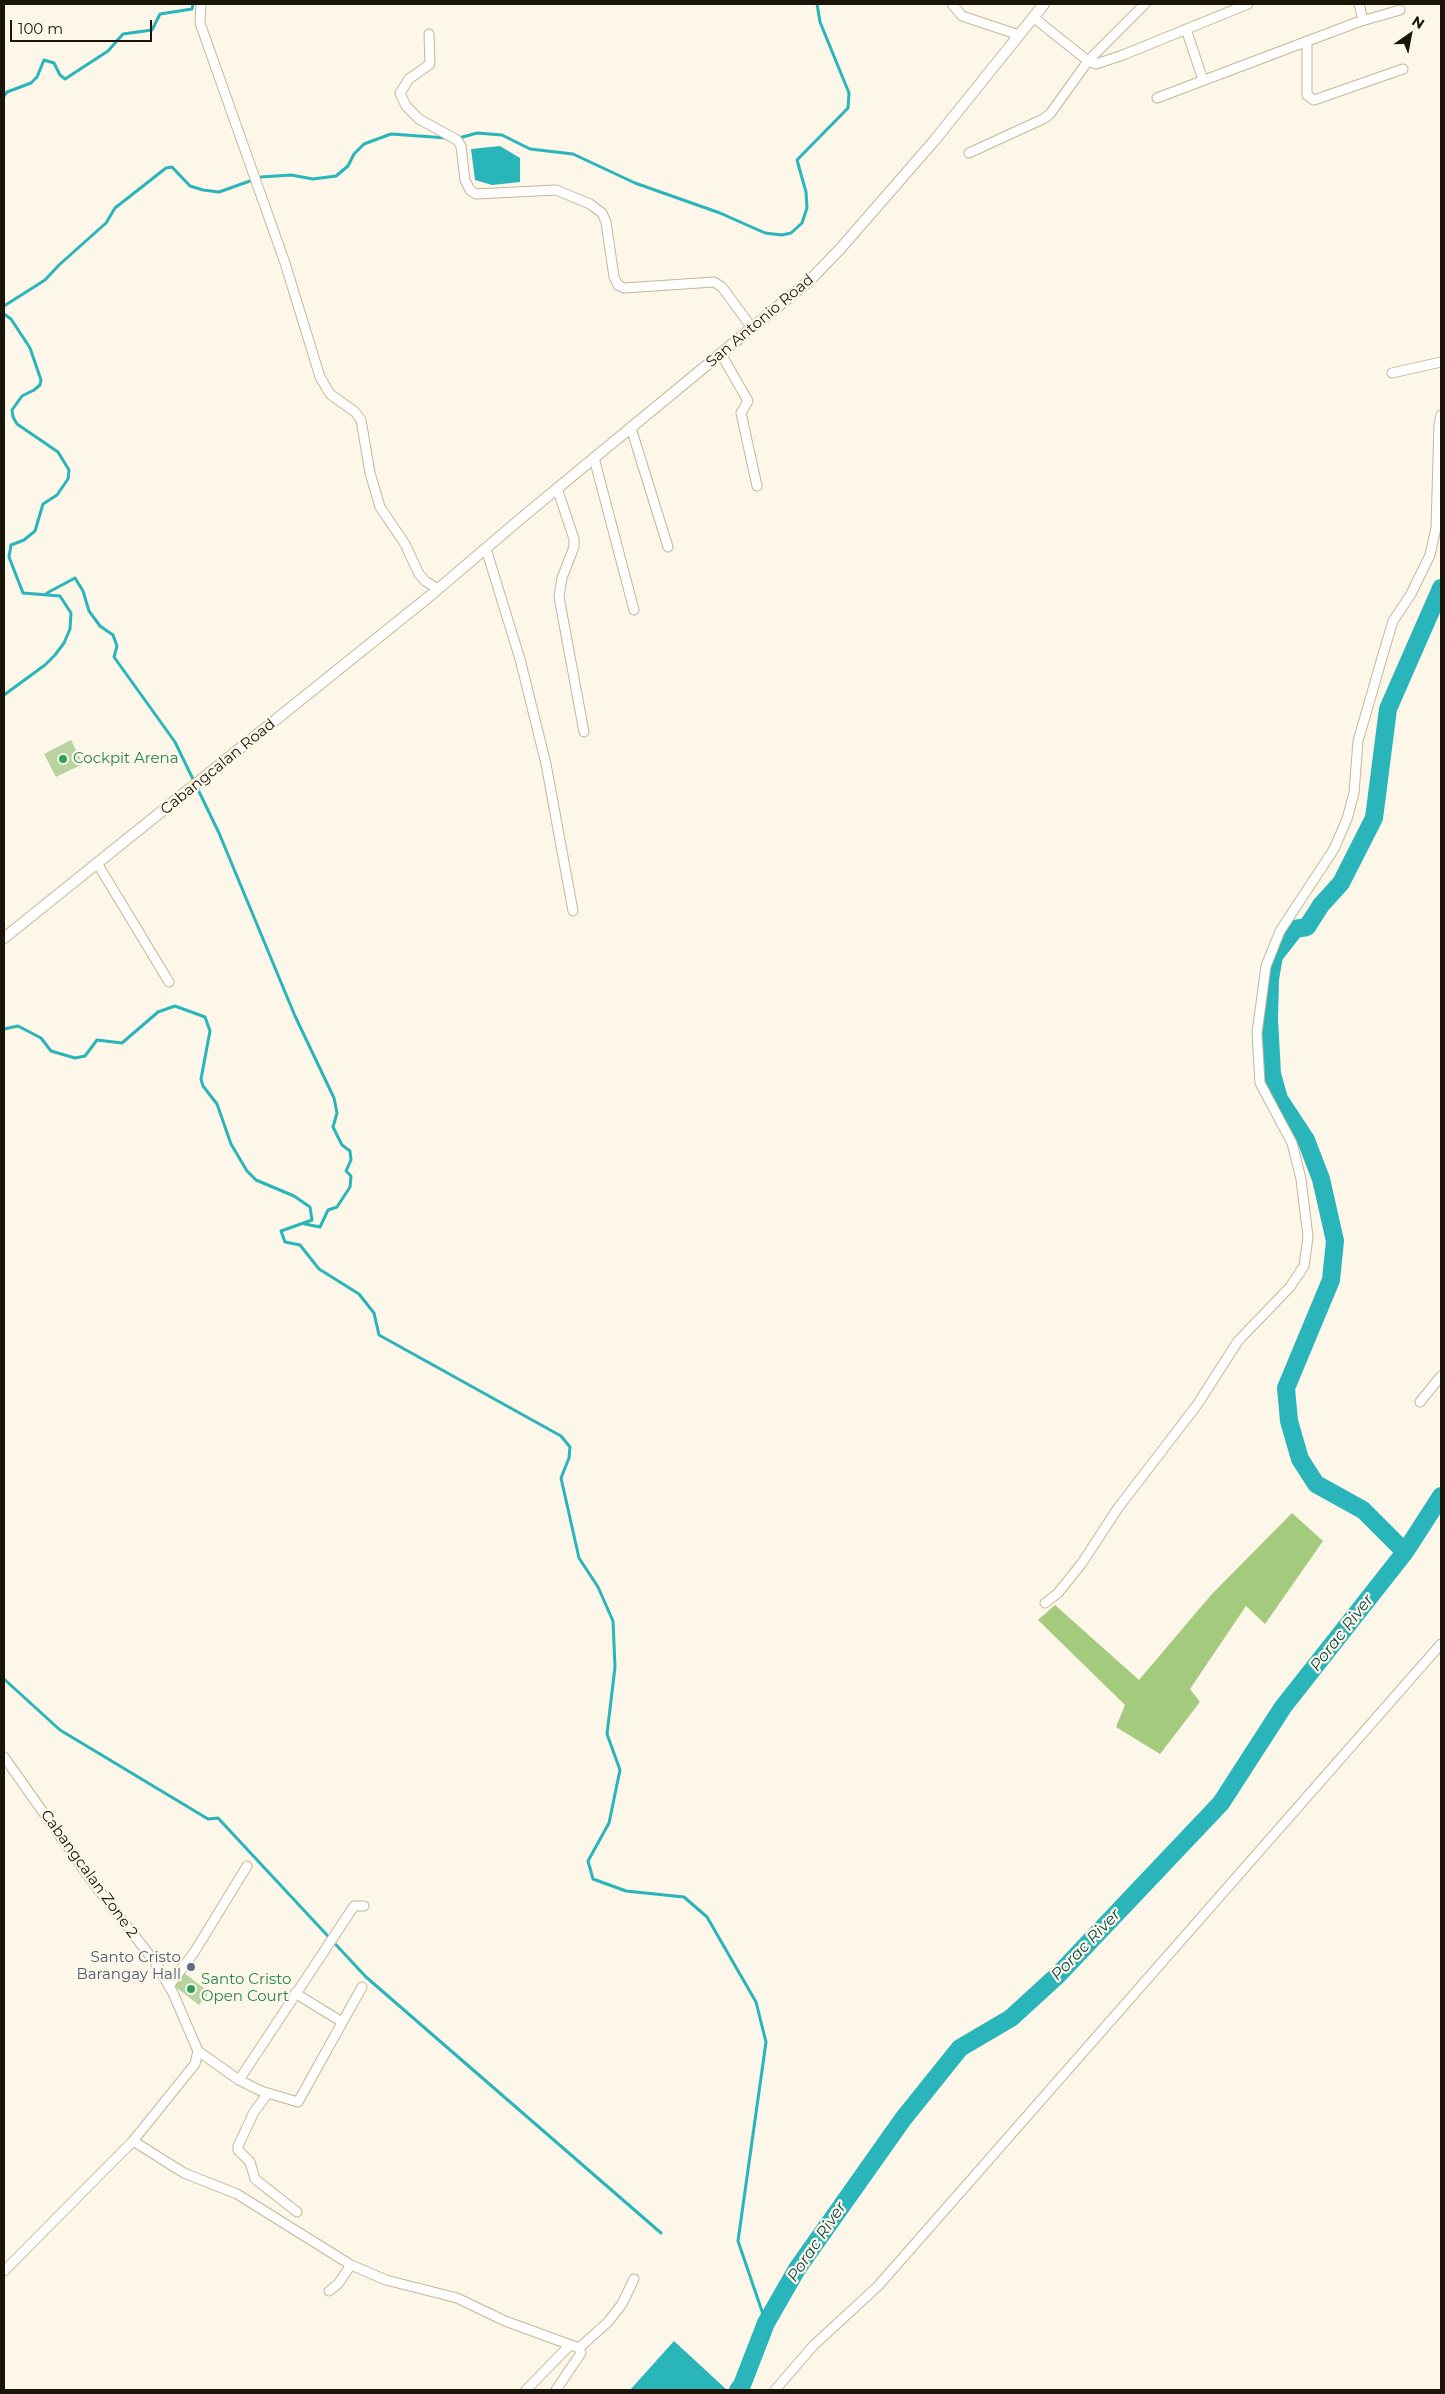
<!DOCTYPE html>
<html>
<head>
<meta charset="utf-8">
<style>
  body { margin:0 }
  #map { position:relative; width:1445px; height:2394px; overflow:hidden; background:#fdf7ea; font-family:Montserrat,sans-serif }
  canvas { display:block }
  .frame { position:absolute; inset:0; border:5px solid #1a1508; pointer-events:none }
  .north { position:absolute; left:1385px; top:10px; width:50px; height:50px; -webkit-text-stroke:4px #fdf7ea; paint-order:stroke; rotate:33deg; font-size:14px; font-weight:700; line-height:20px; text-align:center; color:#1a1508 }
  .north::after { content:''; display:block; margin:auto; width:18px; height:22px; background:#1a1508; clip-path:polygon(50% 0,100% 100%,50% 72%,0 100%) }
  .scale { position:absolute; left:10px; top:20px; width:142px; height:22px; box-sizing:border-box; border:2px solid #1a1508; border-top:0; padding-left:6px; font-size:15px; line-height:18px; white-space:nowrap; color:#1a1508; -webkit-text-stroke:4px #fdf7ea; paint-order:stroke }
</style>
</head>
<body>
<div id="map">
<canvas width="1445" height="2394"></canvas>
<div class="frame"></div>
<div class="north">N</div>
<div class="scale">100 m</div>
</div>
<script>
const g = document.querySelector('canvas').getContext('2d');
g.lineJoin = 'round';
function fill(path, color) {
  g.fillStyle = color;
  g.fill(path, 'evenodd');
}
function shape(rows) {
  const path = new Path2D();
  for (const r of rows) {
    path.moveTo(r[0], r[1]);
    for (let i = 2; i < r.length; i += 2) path.lineTo(r[i], r[i + 1]);
  }
  return path;
}
function trace(path, color, width, dash) {
  g.strokeStyle = color;
  g.lineWidth = width;
  g.lineCap = dash ? 'butt' : 'round';
  g.setLineDash(dash || []);
  g.stroke(path);
}
function drawText(font, color, halo, rows, align = 'center') {
  g.font = font + ' Montserrat,sans-serif';
  g.lineWidth = 4.5;
  g.setLineDash([]);
  g.textBaseline = 'middle';
  g.strokeStyle = halo;
  g.fillStyle = color;
  for (const [text, x, y, turn = 0] of rows) {
    g.save();
    g.translate(x, y);
    g.rotate((+turn || 0) * Math.PI / 180);
    g.textAlign = isNaN(turn) ? turn : align;
    if (halo) g.strokeText(text, 0, 0);
    g.fillText(text, 0, 0);
    g.restore();
  }
}
const green = shape([
  [71,740,83,764,56,777,44,754],
  [183,1972,209,1992,199,2005,173,1985]
]);
const forest = shape([
  [1292,1513,1323,1541,1265,1624,1246,1606,1190,1689,1200,1702,1160,1754,1116,1727,1125,1705,1038,1620,1055,1605,1139,1680,1211,1595]
]);
const water = shape([
  [500,146,520,158,520,182,492,185,475,180,471,149],
  [674,2341,727,2390,630,2390]
]);
const stream = shape([
  [4,96,7,92,31,83,37,77,44,60,54,63,60,75,65,79,108,51,123,34,152,30,160,14,192,9,193,4],
  [459,138,477,133,502,135,530,149,573,154,635,183,720,213,765,233,782,235,791,233,802,223,807,208,806,192,797,160,848,108,849,93,820,22,817,4],
  [261,177,291,175,313,179,336,176,348,166,354,154,364,144,391,134,447,138],
  [4,306,45,280,59,265,106,223,115,208,166,168,172,167,190,186,203,190,219,192,250,181],
  [4,314,11,319,30,348,41,380,40,385,34,390,22,396,12,410,13,417,17,424,58,452,69,470,68,479,57,495,43,504,35,531,24,540,11,545,9,557,23,593,60,596,71,613,70,629,64,643,55,655,45,665,4,695],
  [47,593,75,578,83,591,89,611,100,626,113,635,117,646,114,657,175,742,219,833,295,1016,334,1098,337,1113,333,1127,342,1145,350,1151,351,1160,346,1171,351,1176,350,1187,337,1207,328,1210,320,1227,305,1224],
  [4,1029,18,1026,41,1038,51,1051,75,1058,85,1056,97,1040,122,1043,158,1012,175,1006,205,1017,210,1031,201,1079,203,1086,217,1104,231,1144,247,1171,256,1180,294,1196,310,1207,312,1220,281,1231,285,1242,300,1245,319,1269,359,1294,374,1313,379,1335,561,1436,570,1447,569,1458,561,1478,579,1558,598,1587,613,1621,615,1667,607,1734,620,1770,609,1823,588,1861,593,1879,626,1891,684,1897,707,1917,756,2002,766,2042,738,2241,766,2323],
  [4,1679,60,1730,208,1819,218,1818,366,1977,661,2233],
  [742,2385,746,2390]
]);
const river = shape([
  [1405,1552,1363,1510,1316,1484,1300,1459,1289,1421,1286,1388,1331,1280,1335,1241,1321,1179,1306,1140,1279,1099,1272,1074,1269,1019,1270,979,1274,956,1295,929,1307,927,1321,905,1341,883,1374,818,1388,709,1441,588],
  [738,2390,742,2385,766,2323,797,2269,903,2119,960,2048,1011,2018,1058,1975,1221,1803,1283,1707,1405,1552,1441,1496]
]);
const minor = shape([
  [201,4,200,23,285,263,320,377,330,394,355,412,361,420,370,473,380,507,405,544,419,574,425,581,438,589],
  [952,4,962,16,1019,35],
  [1359,4,1363,20],
  [1033,17,1088,61,1145,4],
  [1186,29,1203,80],
  [429,34,430,64,409,79,400,93,406,106,419,119,457,140,461,146,465,180,470,190,476,194,556,190,590,204,602,213,606,222,614,277,618,285,624,288,714,282,722,287,752,328],
  [1307,41,1307,95,1314,100,1403,69],
  [1157,98,1358,22,1400,10],
  [969,153,1043,119,1050,114,1088,61,1096,64,1123,55,1248,4],
  [721,354,748,401,741,413,757,486],
  [1392,373,1441,362],
  [631,428,668,547],
  [594,458,634,610],
  [557,488,574,539,574,547,562,578,559,597,584,732],
  [486,549,520,659,546,764,573,911],
  [97,863,169,982],
  [1420,1402,1441,1376],
  [1045,1603,1058,1593,1082,1563,1118,1508,1197,1405,1238,1341,1290,1287,1304,1266,1308,1237,1301,1179,1292,1143,1260,1083,1257,1033,1266,966,1280,931,1334,849,1347,819,1354,793,1358,741,1384,651,1393,621,1411,594,1430,555,1436,528,1439,425,1441,415],
  [4,1757,94,1884,155,1962,173,1993,198,2051,195,2064,133,2141,4,2271],
  [169,1986,195,1951,247,1866],
  [295,1993,342,2022],
  [198,2051,239,2080,261,2091,298,2102,362,1987],
  [239,2080,354,1906,364,1906],
  [268,2093,254,2112,238,2146,238,2150,250,2162,255,2179,297,2212],
  [133,2141,184,2173,237,2194,351,2265,386,2280,457,2298,505,2321,579,2348,581,2353,556,2390],
  [329,2291,338,2284,351,2265],
  [579,2348,608,2322,622,2304,634,2279],
  [526,2390,570,2345],
  [775,2390,813,2346,878,2286,1441,1644]
]);
const tertiary = shape([
  [4,938,431,595,525,515,810,280,840,249,934,141,1044,4]
]);
const markers = [
  [63,759,5,"#2e9e5b"],
  [191,1967,5,"#5c6f8a"],
  [191,1989,5,"#2e9e5b"]
];
const streetNames = [
  ["San Antonio Road",760,321,-40],
  ["Cabangcalan Road",218,767,-39],
  ["Cabangcalan Zone 2",89,1874,54]
];
const leisureNames = [
  ["Cockpit Arena",73,759],
  ["Santo Cristo",201,1980],
  ["Open Court",201,1997]
];
const serviceNames = [
  ["Santo Cristo",181,1958],
  ["Barangay Hall",181,1975]
];
const waterNames = [
  ["Porac River",1342,1633,-52],
  ["Porac River",1086,1945,-46],
  ["Porac River",817,2242,-56]
];
fill(green, '#b8d39f');
fill(forest, '#a4cb7d');
fill(water, '#29b5ba');
trace(stream, '#29b5ba', 3);
trace(river, '#29b5ba', 18);
trace(minor, '#c6b795', 11);
trace(tertiary, '#c6b795', 12);
trace(minor, '#fff', 9);
trace(tertiary, '#fff', 10);
for (const [x, y, r, color] of markers) {
  const dot = new Path2D();
  dot.arc(x, y, r, 0, 2 * Math.PI);
  g.fillStyle = color;
  g.fill(dot);
  trace(dot, '#fdf7ea', 2);
}
drawText('15px', '#1a1508', '#fdf7ea', streetNames);
drawText('15px', '#27864d', '#fdf7ea', leisureNames, 'left');
drawText('15px', '#4e5e75', '#fdf7ea', serviceNames, 'right');
drawText('italic 16px', '#104a4c', '#fdf7ea', waterNames);
</script>
</body>
</html>
